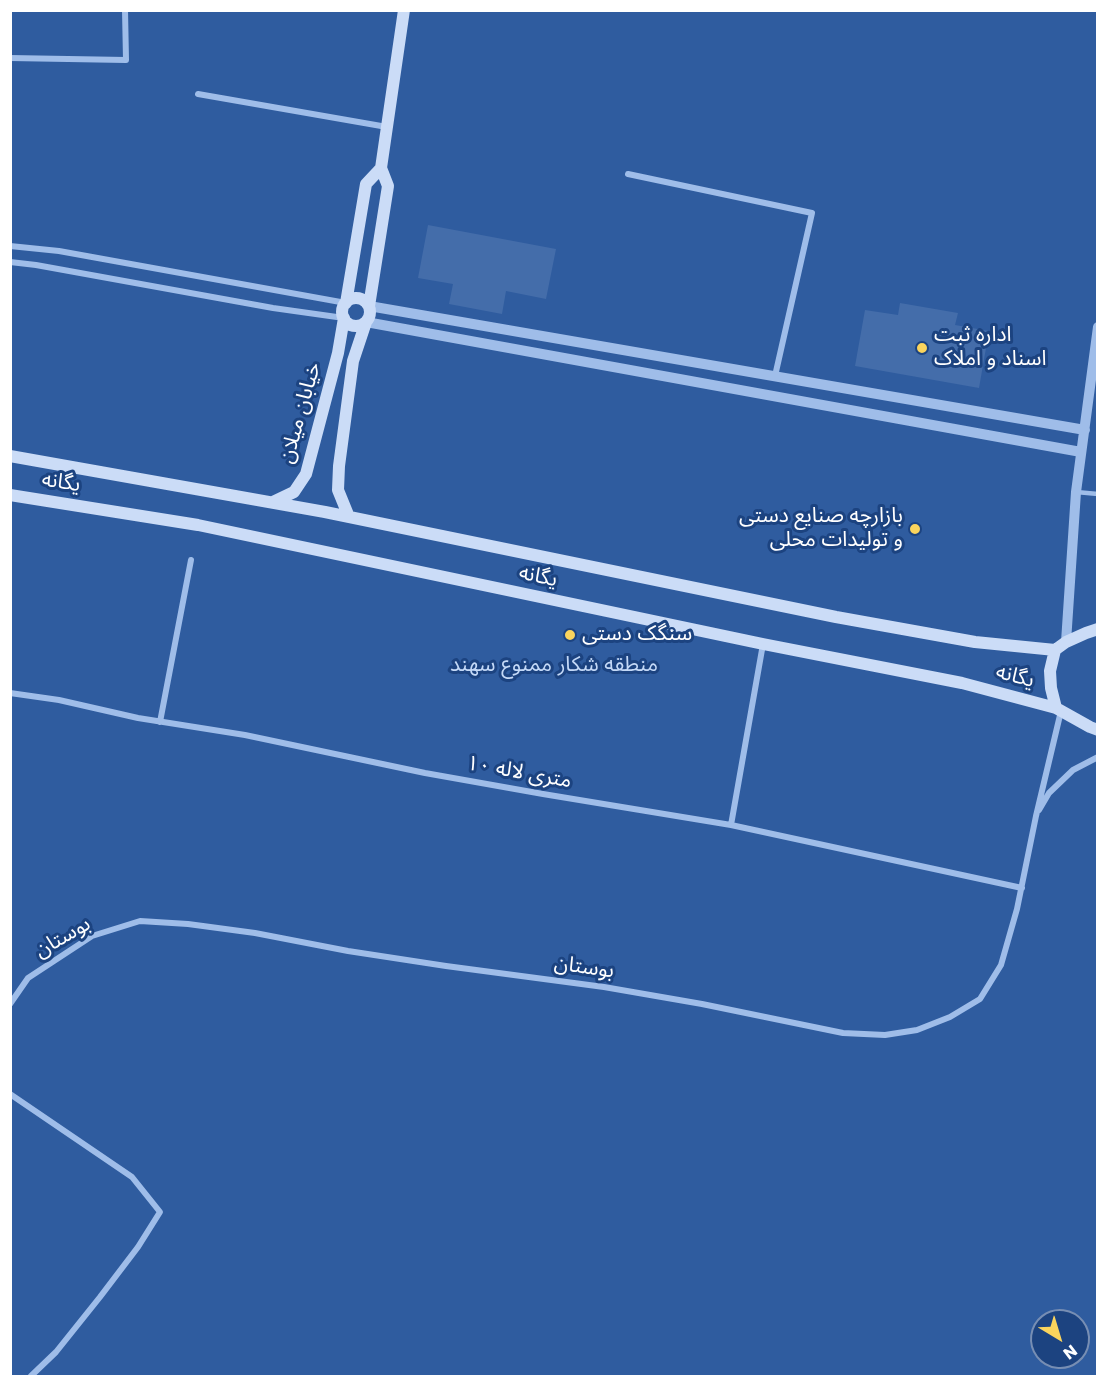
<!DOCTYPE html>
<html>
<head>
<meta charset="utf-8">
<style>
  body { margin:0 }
  #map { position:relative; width:1108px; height:1387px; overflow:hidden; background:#1c4380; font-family:Poppins,sans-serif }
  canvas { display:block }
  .frame { position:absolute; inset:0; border:12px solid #fff; pointer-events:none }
  .north { position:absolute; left:1030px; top:1309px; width:60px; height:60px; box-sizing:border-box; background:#1c4380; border:2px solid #778eb3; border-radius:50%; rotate:142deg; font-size:16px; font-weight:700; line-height:24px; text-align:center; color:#fff }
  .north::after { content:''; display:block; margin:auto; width:21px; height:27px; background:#fad45d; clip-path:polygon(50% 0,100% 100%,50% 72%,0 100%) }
</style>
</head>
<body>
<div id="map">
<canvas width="1108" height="1387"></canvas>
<div class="frame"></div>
<div class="north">N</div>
</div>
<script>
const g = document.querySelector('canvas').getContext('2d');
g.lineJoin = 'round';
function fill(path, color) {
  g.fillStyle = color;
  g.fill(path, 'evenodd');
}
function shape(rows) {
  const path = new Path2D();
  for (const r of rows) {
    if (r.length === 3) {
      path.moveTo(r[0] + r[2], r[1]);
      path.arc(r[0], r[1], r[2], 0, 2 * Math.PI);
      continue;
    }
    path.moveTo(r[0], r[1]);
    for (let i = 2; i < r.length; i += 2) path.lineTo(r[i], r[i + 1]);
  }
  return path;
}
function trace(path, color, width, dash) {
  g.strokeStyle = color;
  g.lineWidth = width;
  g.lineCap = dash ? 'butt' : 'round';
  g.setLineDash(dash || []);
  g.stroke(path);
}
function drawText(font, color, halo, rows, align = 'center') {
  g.font = font + ' Poppins,"Noto Sans Arabic",sans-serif';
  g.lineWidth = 6;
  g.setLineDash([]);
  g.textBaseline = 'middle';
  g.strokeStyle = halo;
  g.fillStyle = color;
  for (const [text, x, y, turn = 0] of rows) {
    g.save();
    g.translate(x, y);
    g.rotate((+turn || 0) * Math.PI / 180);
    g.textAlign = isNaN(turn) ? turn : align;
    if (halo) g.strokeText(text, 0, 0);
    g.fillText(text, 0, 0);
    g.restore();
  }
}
const green = shape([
  [10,11,1097,11,1097,1376,11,1376],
  [1042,1321,1078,1321,1078,1357,1042,1357]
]);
const building = shape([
  [428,225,556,249,546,299,506,291,502,314,449,304,453,284,418,278],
  [900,303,958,313,955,325,989,331,979,388,855,366,865,310,898,315]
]);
const service = shape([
  [1076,492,1098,494]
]);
const minor = shape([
  [10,58,126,60,125,10],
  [198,94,387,127],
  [628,174,812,213,775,376],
  [10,246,59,251,346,303],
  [10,262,36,265,273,308,344,318],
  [10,693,59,700,138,718,245,735,425,773,543,794,731,825,1022,888],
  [160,722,191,560],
  [1039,810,1049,793,1073,770,1098,757],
  [731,825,763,644],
  [10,1004,28,978,92,936,140,921,188,924,255,933,348,951,446,966,604,987,702,1004,843,1033,885,1035,917,1030,950,1017,980,999,1001,965,1017,909,1036,816,1061,711],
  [10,1094,132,1177,160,1212,138,1247,100,1297,56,1352,31,1376]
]);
const tertiary = shape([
  [369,306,1085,430],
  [366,322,1081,452],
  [1066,642,1076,492,1098,327]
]);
const secondary = shape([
  [356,312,14],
  [346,303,366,184,381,168],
  [369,306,388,186,381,168,404,10],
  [10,456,325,512,836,617,975,642,1055,650],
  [10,495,198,525,763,644,962,683,1056,708,1090,727,1098,730],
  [273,502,294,492,306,474,338,353,344,318],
  [349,517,338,490,339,466,353,361,366,322],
  [1056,708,1051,688,1050,671,1055,650,1066,642,1086,633,1098,629]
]);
const markers = [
  [922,348,6,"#fad45d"],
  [915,529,6,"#fad45d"],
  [570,635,6,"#fad45d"]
];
const poiNames = [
  ["اداره ثبت",934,336],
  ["اسناد و املاک",934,360],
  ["بازارچه صنایع دستی",903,517,"right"],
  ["و تولیدات محلی",903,541,"right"],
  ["سنگک دستی",582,635]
];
const streetNames = [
  ["خیابان میلان",301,413,-74],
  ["یگانه",61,483,9],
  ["یگانه",538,577,12],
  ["یگانه",1015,677,15],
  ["۱۰ متری لاله",519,773,10],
  ["بوستان",63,938,-30],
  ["بوستان",584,968,8]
];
const parkNames = [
  ["منطقه شکار ممنوع سهند",554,666]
];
fill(green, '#2f5c9f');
fill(building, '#446daa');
trace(service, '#9fbde9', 4.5);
trace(minor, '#9fbde9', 6);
trace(tertiary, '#9fbde9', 10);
trace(secondary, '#cbdcf7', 12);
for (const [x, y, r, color] of markers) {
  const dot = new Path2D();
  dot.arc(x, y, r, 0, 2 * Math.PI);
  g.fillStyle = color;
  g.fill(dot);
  trace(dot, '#1c4380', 2);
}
drawText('21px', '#fff', '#1c4380', poiNames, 'left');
drawText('21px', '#fff', '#1c4380', streetNames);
drawText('21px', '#c4d9f7', '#1c4380', parkNames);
</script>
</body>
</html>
